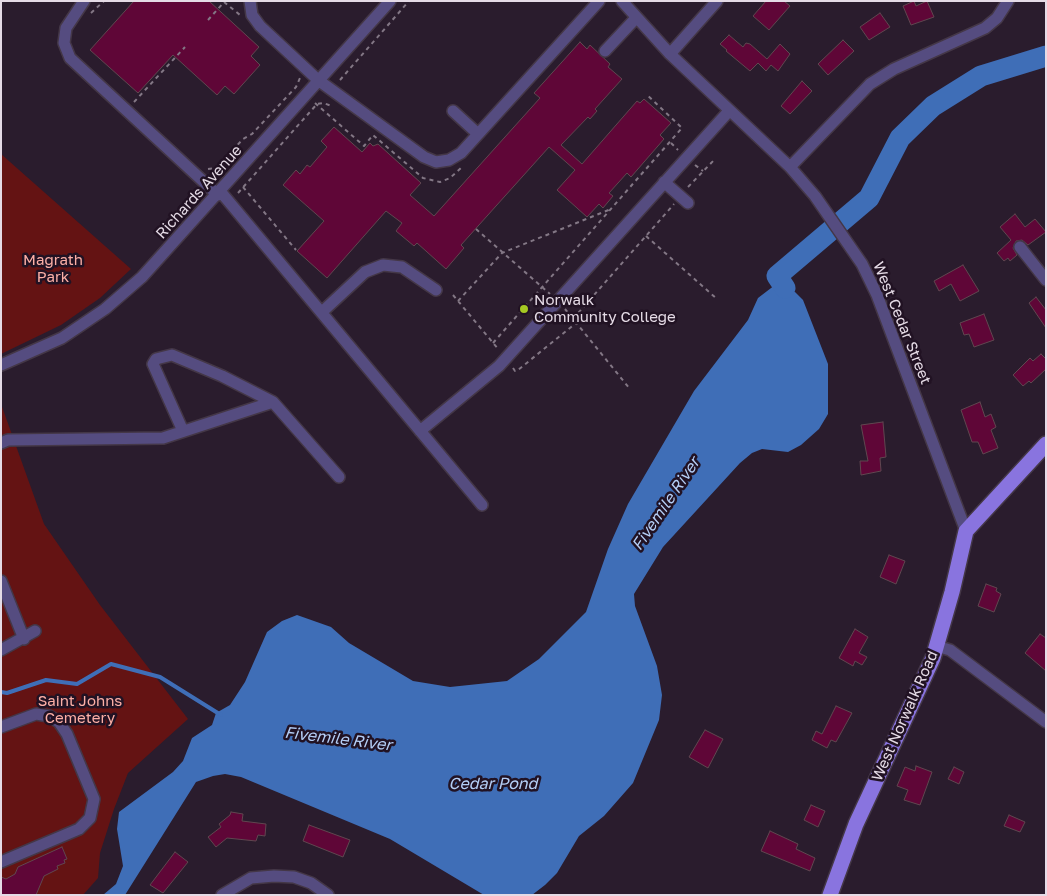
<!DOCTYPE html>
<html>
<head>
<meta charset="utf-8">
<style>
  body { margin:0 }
  #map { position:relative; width:1047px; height:896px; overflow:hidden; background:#2a1c2d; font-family:"Golos Text",sans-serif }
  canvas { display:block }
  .frame { position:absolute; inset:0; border:2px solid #e5dbe6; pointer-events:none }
</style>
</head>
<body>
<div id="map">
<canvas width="1047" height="896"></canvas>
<div class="frame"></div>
</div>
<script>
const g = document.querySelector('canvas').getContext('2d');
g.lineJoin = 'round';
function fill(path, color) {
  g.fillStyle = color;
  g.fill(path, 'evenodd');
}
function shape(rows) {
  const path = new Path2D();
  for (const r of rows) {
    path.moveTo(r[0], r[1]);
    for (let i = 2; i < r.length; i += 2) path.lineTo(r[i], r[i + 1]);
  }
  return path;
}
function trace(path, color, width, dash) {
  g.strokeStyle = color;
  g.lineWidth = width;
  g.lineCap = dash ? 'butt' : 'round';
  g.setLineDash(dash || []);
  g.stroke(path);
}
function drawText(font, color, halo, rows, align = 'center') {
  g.font = font + ' "Golos Text",sans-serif';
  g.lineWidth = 5;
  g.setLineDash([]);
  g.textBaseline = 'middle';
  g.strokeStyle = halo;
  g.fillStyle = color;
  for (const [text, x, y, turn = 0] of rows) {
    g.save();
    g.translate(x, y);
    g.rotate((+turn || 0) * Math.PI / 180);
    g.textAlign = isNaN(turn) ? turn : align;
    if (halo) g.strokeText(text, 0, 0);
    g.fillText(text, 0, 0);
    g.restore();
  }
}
const green = shape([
  [1,154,131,269,100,298,61,325,1,354],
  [1,404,44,524,100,605,188,719,128,773,114,809,100,853,98,878,83,895,1,895]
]);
const water = shape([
  [775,285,795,292,803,300,828,364,828,414,819,429,801,445,788,452,762,449,752,453,740,463,663,547,634,594,635,606,657,666,662,695,659,720,633,783,604,816,579,836,557,873,545,885,532,895,484,895,390,839,241,777,225,774,213,776,196,782,125,895,103,895,116,884,123,866,117,829,119,812,173,772,183,761,192,738,212,725,216,713,230,705,245,682,267,632,282,621,297,615,331,627,349,643,413,681,450,687,507,681,539,659,586,612,608,549,628,504,694,391,748,320,758,298]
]);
const stream = shape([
  [1,692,7,693,46,680,77,684,111,664,160,677,221,715]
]);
const river = shape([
  [785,288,777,276,869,198,900,138,933,106,981,76,1046,56]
]);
const building = shape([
  [134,1,209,1,259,47,251,56,260,65,234,94,225,86,217,95,173,55,138,93,90,50,134,1],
  [766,1,784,1,790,6,769,30,753,16,766,1],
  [914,1,916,6,927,1,934,17,911,25,903,6,914,1],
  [880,13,890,27,869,40,860,27,880,13],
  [729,35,743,47,746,43,750,44,767,59,780,44,790,54,778,71,771,65,766,71,758,63,750,71,726,51,727,50,720,44,729,35],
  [843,40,854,51,828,75,818,64,843,40],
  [580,42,587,49,590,45,610,64,608,67,622,79,595,109,597,111,590,119,588,117,561,145,582,164,637,101,640,103,644,99,671,123,660,135,664,139,631,177,627,173,609,193,613,196,603,208,599,204,587,217,557,190,575,170,549,147,461,245,464,248,446,269,417,243,414,246,396,231,402,223,386,211,327,278,297,251,324,221,283,185,296,170,300,174,307,165,310,167,327,147,321,141,334,127,362,152,370,143,373,146,378,144,421,183,410,195,434,216,540,98,534,93,580,42],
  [802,81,812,91,790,114,781,106,802,81],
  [1015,214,1025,227,1035,219,1046,232,1028,245,1022,240,1016,241,1013,248,1017,255,1010,261,1008,258,1004,261,997,253,1011,240,1000,227,1015,214],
  [963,265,979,291,960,301,951,284,939,291,934,281,963,265],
  [1036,297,1046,310,1046,328,1029,303,1036,297],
  [984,314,994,340,974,347,969,334,964,335,960,323,984,314],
  [1041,354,1046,359,1046,369,1031,383,1029,381,1023,386,1013,375,1030,358,1033,361,1041,354],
  [980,402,985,417,991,414,996,427,991,430,998,448,983,454,978,442,972,442,961,410,980,402],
  [883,422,886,457,880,458,881,471,861,475,860,461,868,461,861,425,883,422],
  [889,555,905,561,896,584,880,577,889,555],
  [986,584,997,588,996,591,1001,594,994,612,978,606,986,584],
  [855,629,868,637,859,653,867,657,862,665,855,661,853,666,839,658,855,629],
  [1040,634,1046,638,1046,671,1025,653,1040,634],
  [836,706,852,713,836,742,831,740,827,748,812,740,816,731,822,734,836,706],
  [705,730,723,739,708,768,689,757,705,730],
  [916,766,932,772,920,805,904,800,908,790,897,786,905,767,915,771,916,766],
  [954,767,964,772,959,784,948,779,954,767],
  [811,805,825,811,818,827,804,820,811,805],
  [231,812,243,814,242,821,266,824,265,836,258,835,256,841,227,838,216,847,208,837,221,827,219,824,230,815,231,812],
  [1009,815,1025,822,1020,832,1004,826,1009,815],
  [309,825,350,840,343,857,303,841,309,825],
  [770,831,798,844,796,849,815,858,810,871,761,851,770,831],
  [62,847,67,859,64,860,65,863,57,866,58,869,44,876,36,895,1,895,1,877,6,879,15,874,18,867,62,847],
  [175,852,188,862,163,893,150,885,175,852]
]);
const path = shape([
  [224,2,240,15],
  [91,13,104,1],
  [208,20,225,1],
  [340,80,409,1],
  [134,102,185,47],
  [315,103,364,146,373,135,423,178,440,182,450,178,461,168],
  [671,143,678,150],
  [695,165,703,171],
  [208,169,216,168,243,139,252,134,296,87,300,78],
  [243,187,296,250],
  [688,187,715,159],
  [238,193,317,104,323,103,332,106],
  [476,229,550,294],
  [646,236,717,299],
  [453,295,499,350],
  [458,301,502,253,611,209],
  [565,309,630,389],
  [573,319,674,204],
  [493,343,682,128,646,94],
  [513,368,515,371,518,370,576,323]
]);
const minor = shape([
  [84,1,66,28,64,43,70,58,218,195],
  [250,1,252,15,260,26,318,80,424,157,436,162,449,160,461,153,599,1],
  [622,1,670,54,790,167,815,196,862,264,877,295,966,531],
  [605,51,636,18],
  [670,54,717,1],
  [453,111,478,134],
  [790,167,870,84,894,69,985,28,997,18,1008,1],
  [664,182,688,203],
  [220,191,482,505],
  [1020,247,1046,280],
  [322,312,365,272,383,265,402,267,436,290],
  [1,365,62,338,105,309,142,277,390,1],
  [183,431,153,364,156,359,172,355,222,376,273,402],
  [420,431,499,366,729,111],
  [1,443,8,440,163,438,273,402,339,477],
  [1,581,24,639],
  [936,646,950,650,1046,722],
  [1,650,35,631],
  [1,727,36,714,49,716,59,722,67,734,94,799,90,818,79,829,1,862],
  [222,895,251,878,274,876,294,877,311,883,328,895]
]);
const major = shape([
  [830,895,856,824,933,658,952,592,966,531,1046,444]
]);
const markers = [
  [524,309,5,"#a5c823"]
];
const streetNames = [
  ["Richards Avenue",199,192,-48],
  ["West Cedar Street",902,323,68],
  ["West Norwalk Road",905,716,-66]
];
const parkNames = [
  ["Magrath",53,260],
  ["Park",53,277],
  ["Saint Johns",80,701],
  ["Cemetery",80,718]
];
const poiNames = [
  ["Norwalk",534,300],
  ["Community College",534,317]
];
const waterNames = [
  ["Fivemile River",666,504,-56],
  ["Fivemile River",338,739,7],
  ["Cedar Pond",493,784]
];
fill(green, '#641313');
fill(water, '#3f6eb7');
trace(stream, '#3f6eb7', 4);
trace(river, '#3f6eb7', 21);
fill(building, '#5f0637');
trace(building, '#604750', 1);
trace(minor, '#443747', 14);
trace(major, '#443747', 18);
trace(path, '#837785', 2, [4, 4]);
trace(minor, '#554c80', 11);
trace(major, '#8974df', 15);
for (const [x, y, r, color] of markers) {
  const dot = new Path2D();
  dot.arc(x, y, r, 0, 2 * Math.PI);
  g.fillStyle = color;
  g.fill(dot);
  trace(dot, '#211223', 2);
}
drawText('15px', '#e5dbe6', '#211223', streetNames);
drawText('15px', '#fdafa6', '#211223', parkNames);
drawText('15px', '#e5dbe6', '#211223', poiNames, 'left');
drawText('italic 16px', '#b4cef6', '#211223', waterNames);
</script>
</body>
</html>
